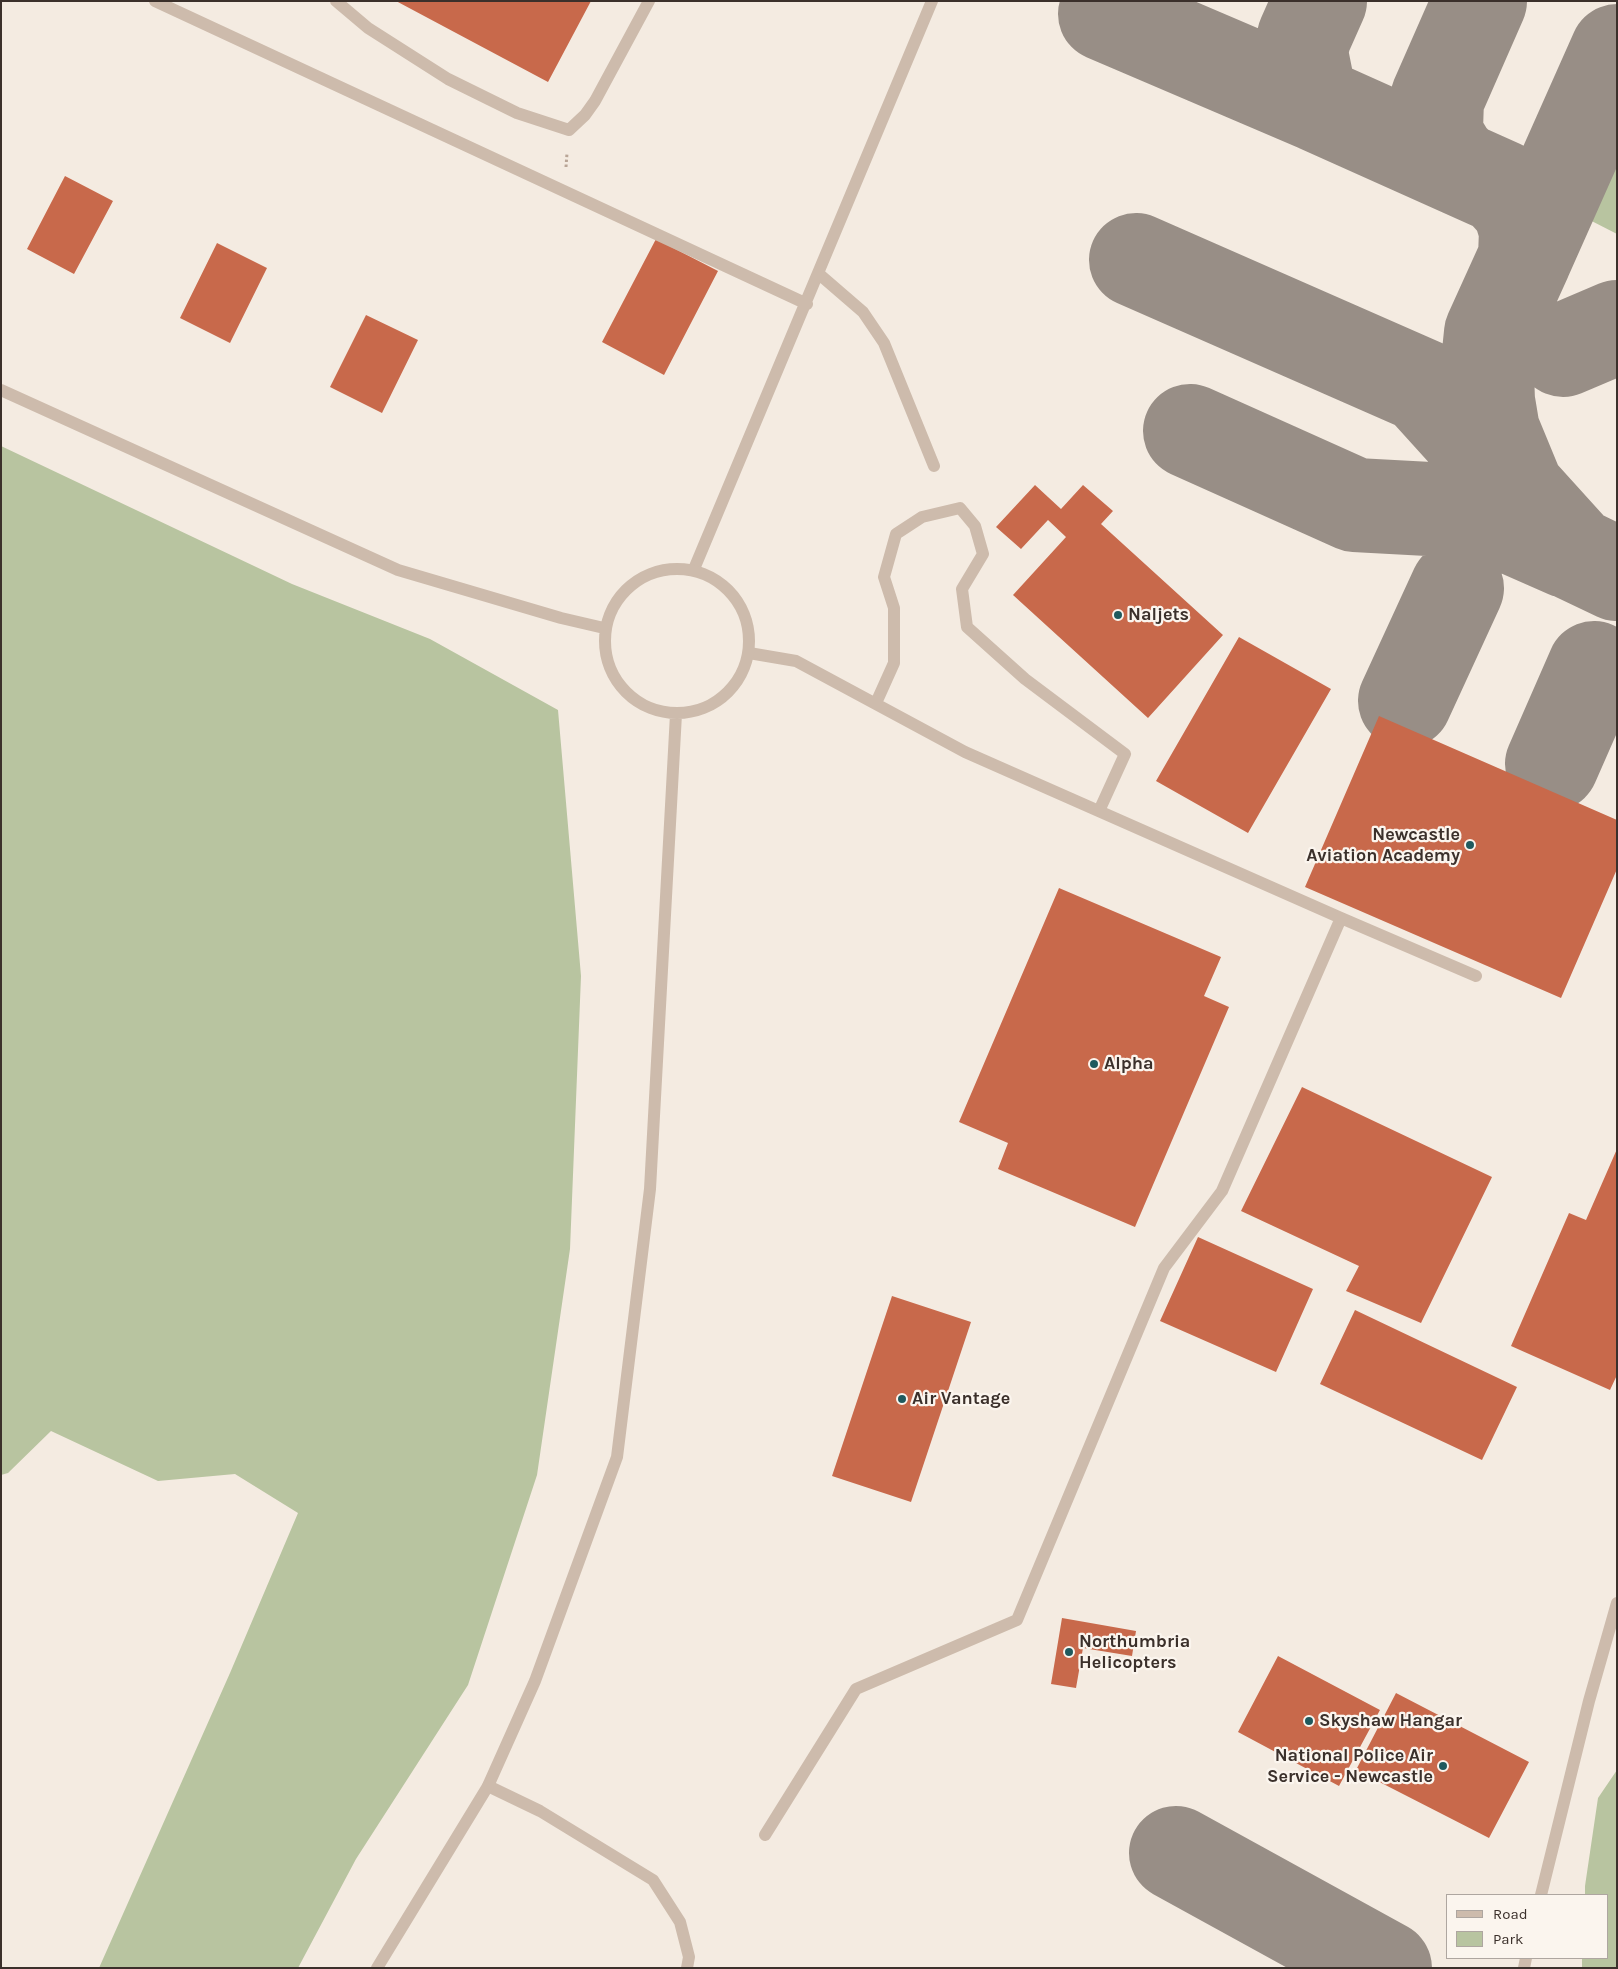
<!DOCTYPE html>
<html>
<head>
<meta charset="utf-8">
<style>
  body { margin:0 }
  #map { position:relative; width:1618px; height:1969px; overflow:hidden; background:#f4ebe1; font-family:Karla,sans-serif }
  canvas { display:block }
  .frame { position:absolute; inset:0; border:2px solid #3b302b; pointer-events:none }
  .legend { position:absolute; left:1446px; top:1894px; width:162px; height:65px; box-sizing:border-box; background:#fbf5ee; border:1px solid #aea6a0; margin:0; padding:6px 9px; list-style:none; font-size:15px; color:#3b302b }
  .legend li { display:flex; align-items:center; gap:10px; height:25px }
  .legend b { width:25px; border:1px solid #aea6a0 }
</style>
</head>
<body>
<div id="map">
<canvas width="1618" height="1969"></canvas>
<div class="frame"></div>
<ul class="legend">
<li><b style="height:6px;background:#cdbbac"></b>Road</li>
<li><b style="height:14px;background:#b8c4a0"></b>Park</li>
</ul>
</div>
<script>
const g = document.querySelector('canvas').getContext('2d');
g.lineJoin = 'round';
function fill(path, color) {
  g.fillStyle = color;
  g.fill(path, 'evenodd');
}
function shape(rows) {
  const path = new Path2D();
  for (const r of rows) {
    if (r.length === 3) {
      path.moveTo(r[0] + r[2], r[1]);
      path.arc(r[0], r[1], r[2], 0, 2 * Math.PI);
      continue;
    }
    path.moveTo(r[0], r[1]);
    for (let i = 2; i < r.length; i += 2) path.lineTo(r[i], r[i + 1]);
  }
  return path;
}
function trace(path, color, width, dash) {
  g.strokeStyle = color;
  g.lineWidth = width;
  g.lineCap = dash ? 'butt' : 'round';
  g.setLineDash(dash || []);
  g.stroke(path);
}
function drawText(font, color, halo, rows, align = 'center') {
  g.font = font + ' Karla,sans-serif';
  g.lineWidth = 4.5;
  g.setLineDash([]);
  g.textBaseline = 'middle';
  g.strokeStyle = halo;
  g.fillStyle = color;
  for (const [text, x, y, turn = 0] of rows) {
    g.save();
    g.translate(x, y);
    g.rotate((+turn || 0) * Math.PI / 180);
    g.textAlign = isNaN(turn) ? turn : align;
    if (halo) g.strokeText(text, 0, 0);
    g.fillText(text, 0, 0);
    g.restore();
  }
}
const green = shape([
  [1617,121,1617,234,1576,213],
  [1,446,292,584,430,639,558,710,581,976,570,1249,537,1475,468,1685,356,1859,298,1968,99,1968,230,1673,298,1513,235,1474,158,1481,51,1431,8,1473,1,1475],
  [1617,1770,1617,1968,1582,1968,1582,1958,1607,1958,1607,1895,1585,1895,1585,1886,1598,1798]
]);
const taxiway = shape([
  [1320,1,1304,37,1301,53,1308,88,1318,105,1501,187,1519,207,1526,230,1525,258,1491,333,1487,372,1488,401,1493,431,1519,494],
  [1105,14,1318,105],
  [1461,169,1449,157,1440,142,1436,130,1437,99,1480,1],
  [1525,258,1617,51],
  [1136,260,1423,386,1575,554,1617,574],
  [1563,350,1617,327],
  [1190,431,1355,505,1466,511,1492,518,1567,551],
  [1405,701,1457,588],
  [1552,764,1594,668],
  [1176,1853,1385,1968]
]);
const building = shape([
  [396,1,591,1,548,82],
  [65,176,113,201,74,274,27,249],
  [656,239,718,271,664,375,602,342],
  [217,243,267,268,230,343,180,318],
  [366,315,418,340,382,413,330,387],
  [1035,485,1061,509,1083,485,1113,511,1101,524,1223,635,1148,718,1013,595,1066,537,1048,520,1021,549,996,527],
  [1239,637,1331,689,1248,833,1156,781],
  [1379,716,1617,820,1617,869,1561,998,1305,887],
  [1059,888,1221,957,1204,996,1229,1007,1135,1227,998,1169,1008,1143,959,1122],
  [1302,1087,1492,1177,1421,1323,1346,1291,1359,1266,1241,1211],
  [1617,1149,1617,1375,1610,1390,1511,1346,1569,1213,1586,1220],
  [1198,1237,1313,1289,1276,1372,1160,1321],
  [892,1296,971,1322,911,1502,832,1476],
  [1355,1310,1517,1387,1482,1460,1320,1384],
  [1062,1618,1136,1631,1132,1656,1083,1648,1076,1688,1051,1684],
  [1278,1656,1380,1710,1339,1786,1238,1732],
  [1396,1693,1529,1762,1489,1838,1356,1770]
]);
const path = shape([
  [566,167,567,153]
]);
const lane = shape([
  [155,1,807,304],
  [336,1,368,28,448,79,517,113,569,130,585,115,595,101,649,1],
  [819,274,863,312,884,343,934,466],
  [694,569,932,1],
  [749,653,796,661,965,752,1341,918,1476,976],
  [876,703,894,663,894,608,884,577,896,534,922,517,960,508,975,526,983,554,962,589,967,627,1025,679,1125,754,1099,811],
  [488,1786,540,1811,653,1880,680,1922,689,1957,687,1968],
  [765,1835,856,1689,1017,1620,1164,1268,1222,1191,1341,918],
  [1541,1895,1589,1701,1617,1603],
  [1524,1968,1526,1958]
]);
const street = shape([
  [1,390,398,570,561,618,604,628],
  [677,641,72],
  [377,1968,488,1786,535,1681,617,1457,650,1189,676,714]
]);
const markers = [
  [1118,615,5,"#1f5a5e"],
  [1470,845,5,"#1f5a5e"],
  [1094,1064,5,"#1f5a5e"],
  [902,1399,5,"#1f5a5e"],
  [1069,1652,5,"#1f5a5e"],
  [1309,1721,5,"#1f5a5e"],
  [1443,1766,5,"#1f5a5e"]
];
const poiNames = [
  ["Naljets",1128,615],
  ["Newcastle",1460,835,"right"],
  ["Aviation Academy",1460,856,"right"],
  ["Alpha",1104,1064],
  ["Air Vantage",912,1399],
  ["Northumbria",1079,1642],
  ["Helicopters",1079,1663],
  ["Skyshaw Hangar",1319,1721],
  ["National Police Air",1433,1756,"right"],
  ["Service - Newcastle",1433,1777,"right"]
];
fill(green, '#b8c4a0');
trace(taxiway, '#988e86', 94);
fill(building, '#c8694b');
trace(path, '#b9a596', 3, [2.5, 2.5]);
trace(lane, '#cdbbac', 12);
trace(street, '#cdbbac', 12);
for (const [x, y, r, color] of markers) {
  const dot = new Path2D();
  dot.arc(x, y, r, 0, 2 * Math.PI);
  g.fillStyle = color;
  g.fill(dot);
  trace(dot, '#fbf5ee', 2);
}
drawText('bold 18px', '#3b302b', '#fbf5ee', poiNames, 'left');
</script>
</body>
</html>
